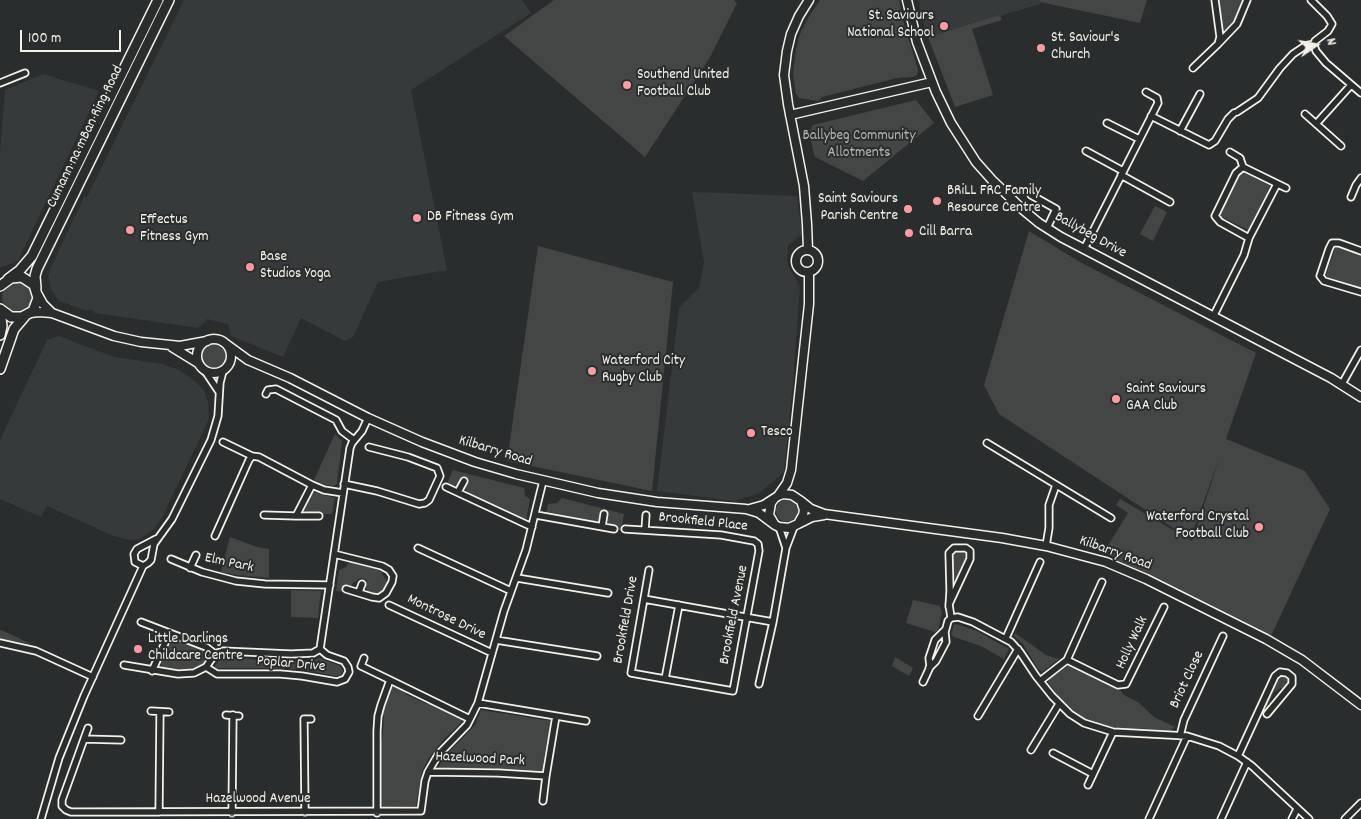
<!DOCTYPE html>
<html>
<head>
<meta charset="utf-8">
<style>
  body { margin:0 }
  #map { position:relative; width:1361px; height:819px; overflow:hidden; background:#2a2d2e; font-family:Dekko,sans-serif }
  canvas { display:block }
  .north { position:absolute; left:1291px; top:20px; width:50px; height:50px; -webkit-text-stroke:4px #2a2d2e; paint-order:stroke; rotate:78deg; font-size:14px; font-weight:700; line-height:20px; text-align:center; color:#f4f1e8 }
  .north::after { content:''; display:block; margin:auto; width:18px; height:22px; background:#f4f1e8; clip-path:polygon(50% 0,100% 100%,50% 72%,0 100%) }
  .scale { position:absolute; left:20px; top:30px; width:101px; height:22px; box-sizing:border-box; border:2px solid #f4f1e8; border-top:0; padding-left:6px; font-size:15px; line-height:18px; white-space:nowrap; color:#f4f1e8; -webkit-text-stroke:4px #2a2d2e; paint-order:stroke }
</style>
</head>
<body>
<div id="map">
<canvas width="1361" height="819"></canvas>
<div class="north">N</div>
<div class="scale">100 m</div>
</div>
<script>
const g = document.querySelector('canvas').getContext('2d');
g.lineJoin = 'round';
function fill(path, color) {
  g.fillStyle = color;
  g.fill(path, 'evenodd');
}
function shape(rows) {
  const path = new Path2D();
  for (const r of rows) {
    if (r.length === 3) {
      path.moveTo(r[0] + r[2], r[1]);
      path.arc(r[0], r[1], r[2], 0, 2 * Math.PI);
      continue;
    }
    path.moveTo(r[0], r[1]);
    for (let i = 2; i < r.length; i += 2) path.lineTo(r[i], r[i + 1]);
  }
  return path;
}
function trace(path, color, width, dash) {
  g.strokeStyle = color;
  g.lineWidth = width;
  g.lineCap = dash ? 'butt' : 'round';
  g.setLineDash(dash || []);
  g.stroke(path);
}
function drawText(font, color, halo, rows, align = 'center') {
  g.font = font + ' Dekko,sans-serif';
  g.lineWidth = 4;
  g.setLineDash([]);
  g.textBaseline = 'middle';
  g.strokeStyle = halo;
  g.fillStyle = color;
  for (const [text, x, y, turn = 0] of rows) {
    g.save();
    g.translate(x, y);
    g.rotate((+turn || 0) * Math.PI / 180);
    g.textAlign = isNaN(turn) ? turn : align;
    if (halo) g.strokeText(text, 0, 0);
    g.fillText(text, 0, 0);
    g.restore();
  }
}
const built = shape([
  [184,0,522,0,531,13,411,90,447,270,378,282,353,337,345,341,301,318,283,357,231,336,228,324,207,319,198,328,95,313,92,310,84,310,59,301,51,289,48,277,50,269,84,197,87,197],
  [919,0,1040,0,1040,4,928,37,921,16],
  [43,74,99,91,18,261,0,268,0,151,5,90],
  [692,192,797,196,802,235,788,245,787,264,800,286,793,384,784,472,758,494,734,501,657,491,679,308,699,288,704,262],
  [59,336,114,357,163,364,179,370,194,380,204,391,208,402,209,419,161,520,154,529,140,539,131,540,116,537,47,506,41,517,0,499,0,440,47,340]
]);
const green = shape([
  [554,0,734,0,737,3,709,59,645,157,504,36],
  [820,0,899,0,902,17,918,70,917,75,913,77,897,78,822,97,818,101,799,98,796,94,793,74,796,50,800,34,808,18],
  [1040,0,1147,0,1140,23,1040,2],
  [1218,0,1244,0,1234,23,1228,31,1223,30,1220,21],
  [1000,15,1002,20,972,29,993,95,955,107,928,37],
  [916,100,934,123,863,181,815,157,809,133,813,125],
  [1242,171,1272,187,1250,231,1218,215],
  [1155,206,1167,212,1153,241,1140,234],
  [1029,231,1080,262,1256,353,1226,439,1305,471,1330,509,1271,636,1119,563,1106,549,1128,513,1116,505,1120,499,1192,541,1220,457,1190,539,999,414,984,385],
  [1336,245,1361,254,1361,287,1325,277],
  [538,246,673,282,652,491,507,461],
  [17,297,15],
  [213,356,13],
  [335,434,342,441,337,484,333,486,323,484,314,480],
  [453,470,524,488,525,496,530,499,526,521,469,494,465,488,468,481,462,478,457,485,454,486,447,483],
  [313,492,335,498,332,514,321,514,320,512,306,512,303,510,310,493,312,494],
  [562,498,624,514,621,531,619,530,615,526,608,524,607,512,601,512,599,520,594,522,546,513,548,504,557,503],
  [787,511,11],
  [230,537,257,547,269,549,269,578,237,575,221,572],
  [954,551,965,551,967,556,958,577,956,579,952,577,951,555],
  [351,560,382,570,382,574,388,583,382,593,375,595,367,591,366,586,367,580,361,578,353,583,351,587,344,585,343,592,336,591,339,570,346,567],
  [291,590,321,591,318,618,291,617],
  [913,600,940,606,942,613,938,630,935,632,906,623],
  [956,624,977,631,1009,649,1004,659,981,646,954,637,951,634,954,625],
  [0,630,6,632,31,644,0,639],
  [1015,633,1046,655,1059,659,1042,672,1038,669,1023,644,1014,636],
  [174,639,202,649,208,659,206,663,190,672,164,669,159,661,170,640],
  [223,657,275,661,314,660,319,658,340,666,343,671,341,675,336,676,304,670,276,668,217,668,215,666,220,658],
  [895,657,913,668,909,676,892,666],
  [1069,665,1121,691,1124,695,1138,702,1154,717,1175,727,1170,731,1123,729,1106,727,1089,721,1080,716,1058,696,1048,682,1049,679],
  [1281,675,1288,677,1289,684,1284,690,1281,688,1274,692,1265,711,1263,711,1279,677],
  [394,686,406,692,405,694,427,704,428,702,463,719,460,724,444,739,428,759,422,771,416,806,381,807,380,743,382,742,384,717,382,716,391,687],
  [481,710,552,721,549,740,547,740,543,764,545,764,545,770,543,772,497,770,497,768,474,768,473,770,438,769,443,758,475,725]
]);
const minor = shape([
  [1215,0,1220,37,1218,44,1237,24,1247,0],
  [1311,0,1327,16,1332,24,1328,31,1315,41,1314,45,1316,51,1326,63,1361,93],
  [1193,68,1218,44],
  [0,83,25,73],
  [1237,112,1258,98,1280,68,1293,54,1305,46,1314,44],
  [1305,114,1341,146],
  [1151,116,1209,145,1215,141,1228,119,1234,113],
  [1107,123,1139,139],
  [1316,124,1351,85],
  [1180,131,1200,94],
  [1086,151,1123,171],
  [1230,152,1240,158,1243,167,1286,188],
  [1243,167,1236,173,1215,216,1220,222,1249,238],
  [1121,175,1170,202],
  [1031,195,1056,209,1047,228],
  [1351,197,1356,185,1361,178],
  [1084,249,1158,103,1157,98,1146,92],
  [1361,251,1339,243,1332,243,1329,249,1320,276,1324,281,1361,292],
  [1213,317,1244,255,1249,238,1277,184],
  [205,371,219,392],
  [1342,384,1361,350],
  [266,394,268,390,276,389,336,420,342,431,354,440],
  [223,442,252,456],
  [987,443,1111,518],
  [543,481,526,550,504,611,478,703,467,725,438,755,428,772,498,773,546,776,556,716],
  [344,484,377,491,419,504,425,503,429,500,440,476,437,468,408,457,369,447],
  [446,487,532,527],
  [458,492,464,481],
  [264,515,296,516,312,485,324,490,343,493],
  [536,515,614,529],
  [296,516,319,516],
  [602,527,604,514],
  [779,527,786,548],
  [625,529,721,535,754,541,758,544,759,551,733,691,631,673,649,570],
  [645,530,646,515],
  [215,536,249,460,252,456,259,457,312,485],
  [1046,546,1049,528,1049,505,1056,485],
  [418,548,511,591],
  [334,554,382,566,389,570,393,576,392,582,386,593,379,598,372,597,346,589],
  [171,559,202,572,236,581,265,584,330,585],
  [143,566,135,562,134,554,137,549,156,539],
  [190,568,196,555],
  [517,578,608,593],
  [359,592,362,584],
  [644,599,773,622,786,548,794,527],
  [389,605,492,653],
  [949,607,950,591,949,553,954,548,966,548,970,551,970,559,949,604,951,618],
  [951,618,958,617,973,622,1011,642,1020,652,1036,676,1052,696,1070,714,1084,723,1113,732,1187,736,1219,746,1238,756,1252,766,1309,819],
  [1006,638,1040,562],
  [496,640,597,656],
  [0,643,36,651,93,677],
  [320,649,350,448,352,443,362,431,368,418],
  [364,658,361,666,390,680],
  [1067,660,1102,582],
  [124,665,178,674,194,673,206,667,217,674,280,674,302,676,337,682,345,679,349,672,348,667,344,661,327,655,320,649,313,653,291,654,223,651,215,654,206,647,141,622],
  [206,667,215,654],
  [929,668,936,661,946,642,945,632,948,621,951,618],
  [152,671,169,634],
  [665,679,679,605],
  [1040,681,1067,660,1118,685,1126,684,1164,607],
  [923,682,930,667,929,658,935,640,945,630],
  [759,684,773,622],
  [478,703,586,721],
  [151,711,169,712],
  [226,715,239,716],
  [978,716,1018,649],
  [88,728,62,800,62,806,66,810,71,812,421,811,425,781,428,772],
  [1180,736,1184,720,1223,636],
  [84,739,121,740],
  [1031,750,1059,704],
  [1053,753,1093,774],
  [1238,756,1275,676,1280,672,1287,673,1292,677,1292,684,1267,714],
  [1088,785,1113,732],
  [543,801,546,776],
  [159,812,160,712],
  [305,812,304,719,311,719],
  [232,813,233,715],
  [377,813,377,731,378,716,381,705,390,680,470,719],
  [41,819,59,758,84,696,143,566,148,563,151,560,154,544,172,519,211,440,218,416,220,383,223,371],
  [1149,819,1187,736],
  [1221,819,1247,762],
  [1292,819,1297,809],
  [1345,819,1361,803]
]);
const tertiary = shape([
  [907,0,917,42,936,92,951,123,976,162,992,180,1022,209,1039,223,1061,237,1331,378,1361,397],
  [790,115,932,82],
  [808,250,807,224,804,186,788,104,784,75,787,51,791,34,799,16,809,0],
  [807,261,11],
  [38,295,43,304,52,313],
  [30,313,39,312,52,313,114,336,141,342,180,346,207,341],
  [214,356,17],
  [226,344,248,360,290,378,368,418,422,442,475,462,516,474,598,493,657,502,746,509,759,513,775,525],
  [172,347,198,363],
  [778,496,787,483,791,470,809,304,809,272],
  [801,501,811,509,824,514,1002,538,1046,546,1106,562,1146,579,1266,639,1302,660,1361,705],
  [750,509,764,505,778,496,783,494,792,495,801,501,804,510,803,515,798,524,789,528,779,527,775,525,769,515,771,503,774,499],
  [800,523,812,517,824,515]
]);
const secondary = shape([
  [8,279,20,270,32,256,158,0],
  [0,286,11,278,22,277,34,285,38,298,33,311,22,317,11,317,0,309],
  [36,288,35,276,37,269,169,0],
  [0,311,2,326,0,335],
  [0,369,14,329,25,316]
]);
const markers = [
  [944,26,5,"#ff9aa2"],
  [1041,48,5,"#ff9aa2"],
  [627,85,5,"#ff9aa2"],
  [937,201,5,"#ff9aa2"],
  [908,209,5,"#ff9aa2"],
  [417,218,5,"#ff9aa2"],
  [130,230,5,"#ff9aa2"],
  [909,233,5,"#ff9aa2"],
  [250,267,5,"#ff9aa2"],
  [592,371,5,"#ff9aa2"],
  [1116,399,5,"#ff9aa2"],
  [751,433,5,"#ff9aa2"],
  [1259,527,5,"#ff9aa2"],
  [138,649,5,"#ff9aa2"]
];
const poiNames = [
  ["St. Saviours",934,17,"right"],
  ["National School",934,34,"right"],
  ["St. Saviour's",1051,39],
  ["Church",1051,56],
  ["Southend United",637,76],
  ["Football Club",637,93],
  ["BRiLL FRC Family",947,192],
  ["Resource Centre",947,209],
  ["Saint Saviours",898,200,"right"],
  ["Parish Centre",898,217,"right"],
  ["DB Fitness Gym",427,218],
  ["Effectus",140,221],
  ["Fitness Gym",140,238],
  ["Cill Barra",919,233],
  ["Base",260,258],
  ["Studios Yoga",260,275],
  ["Waterford City",602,362],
  ["Rugby Club",602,379],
  ["Saint Saviours",1126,390],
  ["GAA Club",1126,407],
  ["Tesco",761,433],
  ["Waterford Crystal",1249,518,"right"],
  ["Football Club",1249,535,"right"],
  ["Little Darlings",148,640],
  ["Childcare Centre",148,657]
];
const streetNames = [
  ["Cumann na mBan Ring Road",86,137,-64],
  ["Ballybeg Drive",1090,236,29],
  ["Kilbarry Road",495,452,17],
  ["Brookfield Place",703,523,6],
  ["Kilbarry Road",1115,554,20],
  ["Elm Park",229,564,12],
  ["Brookfield Avenue",735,615,-79],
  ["Montrose Drive",446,618,26],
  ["Brookfield Drive",627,620,-80],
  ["Holly Walk",1133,643,-65],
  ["Poplar Drive",291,665,5],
  ["Briot Close",1188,680,-65],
  ["Hazelwood Park",480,760,3],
  ["Hazelwood Avenue",258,800]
];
const parkNames = [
  ["Ballybeg Community",859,137],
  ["Allotments",859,154]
];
fill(built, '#373a3a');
fill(green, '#444645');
trace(minor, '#f4f1e8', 9);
trace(tertiary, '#f4f1e8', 11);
trace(secondary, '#f4f1e8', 12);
trace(minor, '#2a2d2e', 5.5);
trace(tertiary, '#2a2d2e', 8);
trace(secondary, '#2a2d2e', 9);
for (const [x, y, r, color] of markers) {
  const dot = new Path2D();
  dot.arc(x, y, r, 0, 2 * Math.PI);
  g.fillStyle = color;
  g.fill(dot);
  trace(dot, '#2a2d2e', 2);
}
drawText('15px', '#f4f1e8', '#2a2d2e', poiNames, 'left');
drawText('15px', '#f4f1e8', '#2a2d2e', streetNames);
drawText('15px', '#b6b5af', '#2a2d2e', parkNames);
</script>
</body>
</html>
